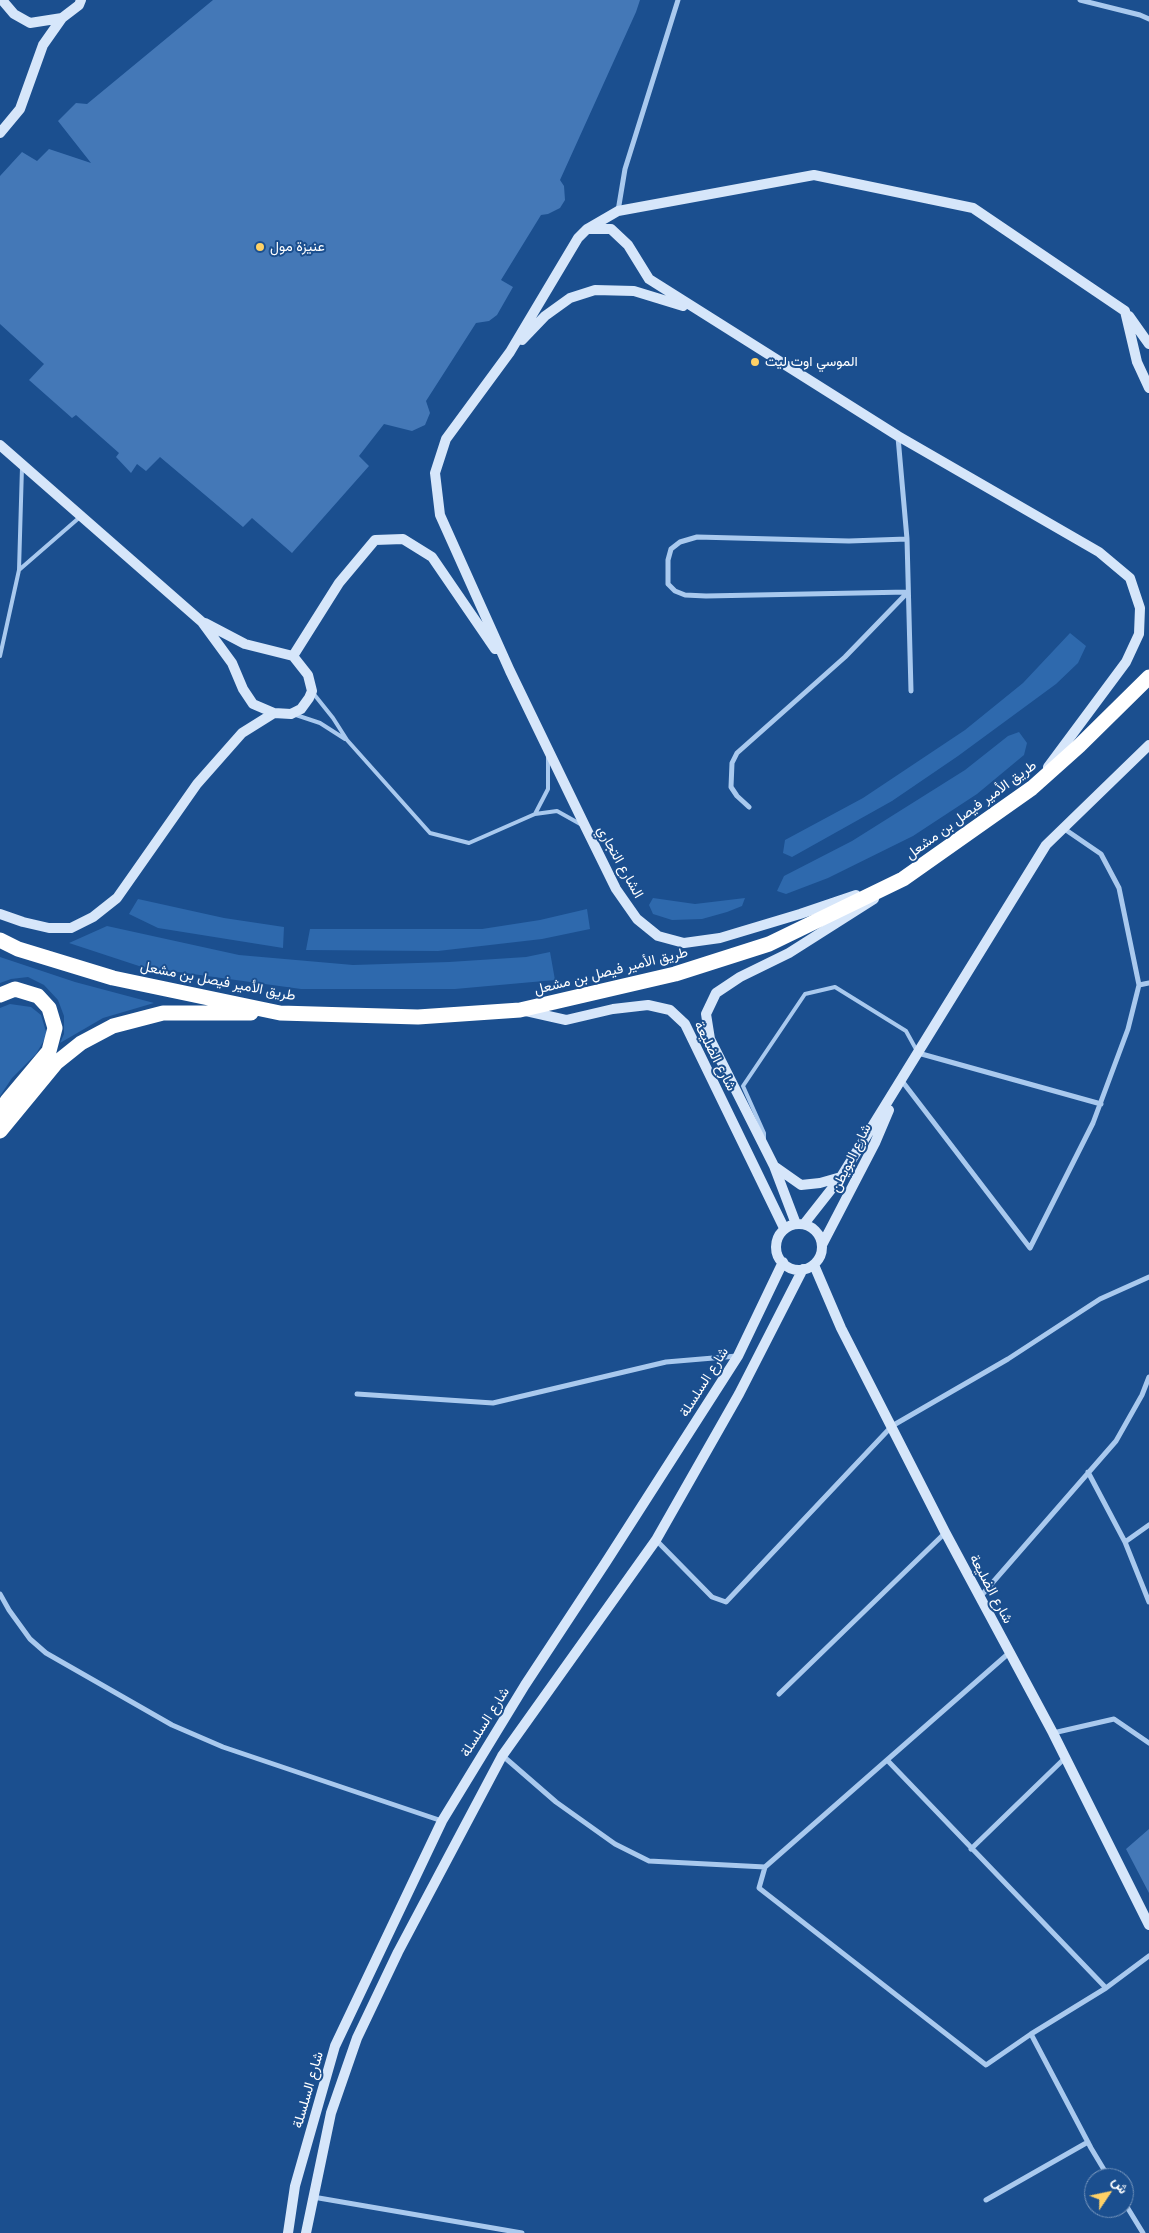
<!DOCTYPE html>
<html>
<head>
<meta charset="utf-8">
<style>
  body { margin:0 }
  #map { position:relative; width:1149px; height:2233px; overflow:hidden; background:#1b4f8f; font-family:Mulish,Vazirmatn,sans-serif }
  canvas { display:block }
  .north { position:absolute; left:1084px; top:2168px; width:50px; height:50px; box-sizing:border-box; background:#1b4f8f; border:1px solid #7695bc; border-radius:50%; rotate:56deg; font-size:14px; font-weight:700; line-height:20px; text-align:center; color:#fff }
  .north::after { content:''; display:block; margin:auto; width:18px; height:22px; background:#ffd166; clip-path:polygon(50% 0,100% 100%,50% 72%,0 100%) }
</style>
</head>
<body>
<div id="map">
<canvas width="1149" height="2233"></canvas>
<div class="north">ش</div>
</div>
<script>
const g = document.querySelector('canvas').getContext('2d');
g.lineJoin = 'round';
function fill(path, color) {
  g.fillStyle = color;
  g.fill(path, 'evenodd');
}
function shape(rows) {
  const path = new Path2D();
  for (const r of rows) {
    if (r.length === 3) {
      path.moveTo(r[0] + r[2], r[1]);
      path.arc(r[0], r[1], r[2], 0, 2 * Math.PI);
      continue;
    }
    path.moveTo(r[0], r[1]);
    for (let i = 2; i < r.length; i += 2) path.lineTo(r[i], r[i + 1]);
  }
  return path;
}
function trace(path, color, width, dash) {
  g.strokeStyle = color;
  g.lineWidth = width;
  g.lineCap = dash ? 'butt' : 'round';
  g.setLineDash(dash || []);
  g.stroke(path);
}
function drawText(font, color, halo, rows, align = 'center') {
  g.font = font + ' Mulish,Vazirmatn,sans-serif';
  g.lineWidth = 4;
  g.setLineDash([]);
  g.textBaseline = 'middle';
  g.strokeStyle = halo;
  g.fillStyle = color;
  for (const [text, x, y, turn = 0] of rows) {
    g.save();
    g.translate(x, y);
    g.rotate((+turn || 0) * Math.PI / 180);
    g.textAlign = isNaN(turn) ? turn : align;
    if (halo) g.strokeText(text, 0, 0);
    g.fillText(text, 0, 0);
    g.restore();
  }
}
const green = shape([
  [1070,633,1086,646,1078,663,1056,684,958,756,892,801,792,857,783,853,785,840,863,798,965,730,1023,683],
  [1019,732,1027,743,1024,755,977,794,913,836,828,878,786,894,777,891,784,876,852,841,965,770,1008,736],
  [653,898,695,904,745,898,742,906,727,912,702,919,672,920,653,914,649,905],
  [138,899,224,918,284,927,283,948,158,928,129,914],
  [587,909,590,929,542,939,438,951,306,950,310,929,482,929,540,920],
  [107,926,239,955,353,965,449,962,526,957,550,952,555,980,455,989,301,989,142,967,69,943],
  [0,957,75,982,154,1003,103,1018,60,1043,64,1034,64,1016,58,1000,44,985,28,977,11,979,0,983],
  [10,1004,31,1007,41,1015,47,1035,36,1054,12,1078,0,1096,0,1008]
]);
const building = shape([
  [213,0,640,0,636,12,560,180,564,186,565,200,560,208,548,214,541,215,501,280,513,287,497,315,489,321,476,323,426,401,430,413,425,425,412,431,384,424,359,456,369,466,292,553,252,518,243,527,160,457,146,471,137,464,131,473,116,457,119,453,76,415,72,418,29,380,44,364,0,324,0,176,22,152,37,161,49,149,91,163,58,121,76,103,87,104],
  [1149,1829,1149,1893,1126,1849]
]);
const lane = shape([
  [19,570,80,517],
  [0,656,19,570,22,467],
  [313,693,333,718,347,740,430,833,469,843,535,814,557,811,582,825],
  [296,715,320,723,345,739],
  [535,814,548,789,548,757],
  [764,1139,764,1133,743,1086,805,994,835,987,906,1031,917,1051]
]);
const street = shape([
  [1080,0,1140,15,1149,19],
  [618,211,625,169,678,0],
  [898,437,907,539,911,691],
  [907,539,849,541,697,537,680,542,671,549,668,560,668,584,675,591,685,595,706,596,908,592],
  [749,807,737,796,731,787,732,763,737,753,845,657,908,592],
  [1139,985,1149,983],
  [918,1053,1101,1104],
  [902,1081,1030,1248,1093,1123,1128,1029,1139,985,1119,888,1101,854,1063,828],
  [357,1394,493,1403,666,1362,737,1356],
  [1088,1472,1125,1542,1149,1525],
  [656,1540,712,1597,726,1602,892,1426,1008,1359,1100,1299,1149,1277],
  [1125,1542,1149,1602],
  [0,1594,9,1610,30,1639,46,1653,172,1725,223,1747,442,1821],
  [980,1597,1116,1441,1142,1395,1149,1377],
  [1009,1653,765,1867,759,1888,986,2065,1031,2034,1091,2148,1109,2178],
  [779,1694,945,1533],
  [1053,1733,1114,1719,1149,1743],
  [503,1756,556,1802,615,1844,649,1861,765,1867],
  [888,1761,1106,1988],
  [971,1849,1065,1758],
  [1031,2034,1106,1988,1149,1956],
  [313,2197,522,2233],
  [986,2200,1088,2142],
  [1124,2202,1143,2233]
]);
const secondary = shape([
  [2,0,14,14,30,23,62,18,79,5,81,0],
  [0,133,20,109,43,45,62,18],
  [587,229,618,211,814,175,973,208,1125,311,1137,362,1149,388],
  [1129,316,1149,344],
  [522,340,545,316,570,298,595,290,634,291,683,306],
  [0,445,202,622,232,663,243,689,253,704,274,713,291,714,301,709,309,698,312,691,308,675,293,656,339,583,375,540,403,539,432,557,495,649],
  [205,623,245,644,293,656],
  [856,895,800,914,720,938,684,943,658,936,637,919,616,889,585,826,510,671,440,515,435,473,446,439,510,352,578,238,587,229,611,229,628,245,649,279,898,436,1099,552,1130,578,1140,608,1139,634,1126,662,1048,767],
  [0,914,23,922,49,928,71,928,93,917,117,898,197,784,242,733,274,713],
  [526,1011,566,1020,613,1009,648,1005,670,1010,685,1024,784,1228],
  [774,1166,801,1185,820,1183,841,1177],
  [796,1224,774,1166,710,1039,706,1014,716,993,740,977,789,953,874,899],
  [804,1224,841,1177,1046,845,1149,745],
  [799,1247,23],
  [822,1245,875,1143,889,1110],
  [814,1265,841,1328,945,1532,1053,1733,1149,1925],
  [288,2233,295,2186,335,2046,442,1821,525,1685,606,1562,738,1356,783,1262],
  [306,2233,331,2113,357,2038,398,1952,502,1756,656,1540,739,1394,803,1269]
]);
const highway = shape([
  [0,940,18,949,113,978,280,1013,418,1017,520,1010,675,974,769,944,903,879,1032,788,1079,746,1149,677],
  [0,995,15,989,38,996,49,1008,55,1028,49,1051,7,1101,0,1115],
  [0,1131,56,1063,81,1043,113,1026,163,1013,251,1013]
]);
const markers = [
  [260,247,5,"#ffd166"],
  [755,362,5,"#ffd166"]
];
const poiNames = [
  ["عنيزة مول",270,247],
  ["الموسي اوت ليت",765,362]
];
const streetNames = [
  ["طريق الأمير فيصل بن مشعل",971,810,-36],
  ["الشارع التجاري",620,862,61],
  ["طريق الأمير فيصل بن مشعل",611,971,-14],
  ["طريق الأمير فيصل بن مشعل",218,981,11],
  ["شارع الضليعة",715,1056,63],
  ["شارع البويطن",851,1158,-64],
  ["شارع السلسلة",704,1382,-58],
  ["شارع الضليعة",991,1589,62],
  ["شارع السلسلة",485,1722,-58],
  ["شارع السلسلة",308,2090,-74]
];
fill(green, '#2e69ad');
fill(building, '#4478b7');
trace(lane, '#a9c9ee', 4);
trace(street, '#a9c9ee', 5);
trace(secondary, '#d6e6fa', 10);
trace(highway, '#fff', 15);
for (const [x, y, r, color] of markers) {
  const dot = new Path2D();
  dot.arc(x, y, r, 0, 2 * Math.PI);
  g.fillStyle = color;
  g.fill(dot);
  trace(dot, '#1b4f8f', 2);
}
drawText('14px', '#fff', '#1b4f8f', poiNames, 'left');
drawText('14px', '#fff', '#1b4f8f', streetNames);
</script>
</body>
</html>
